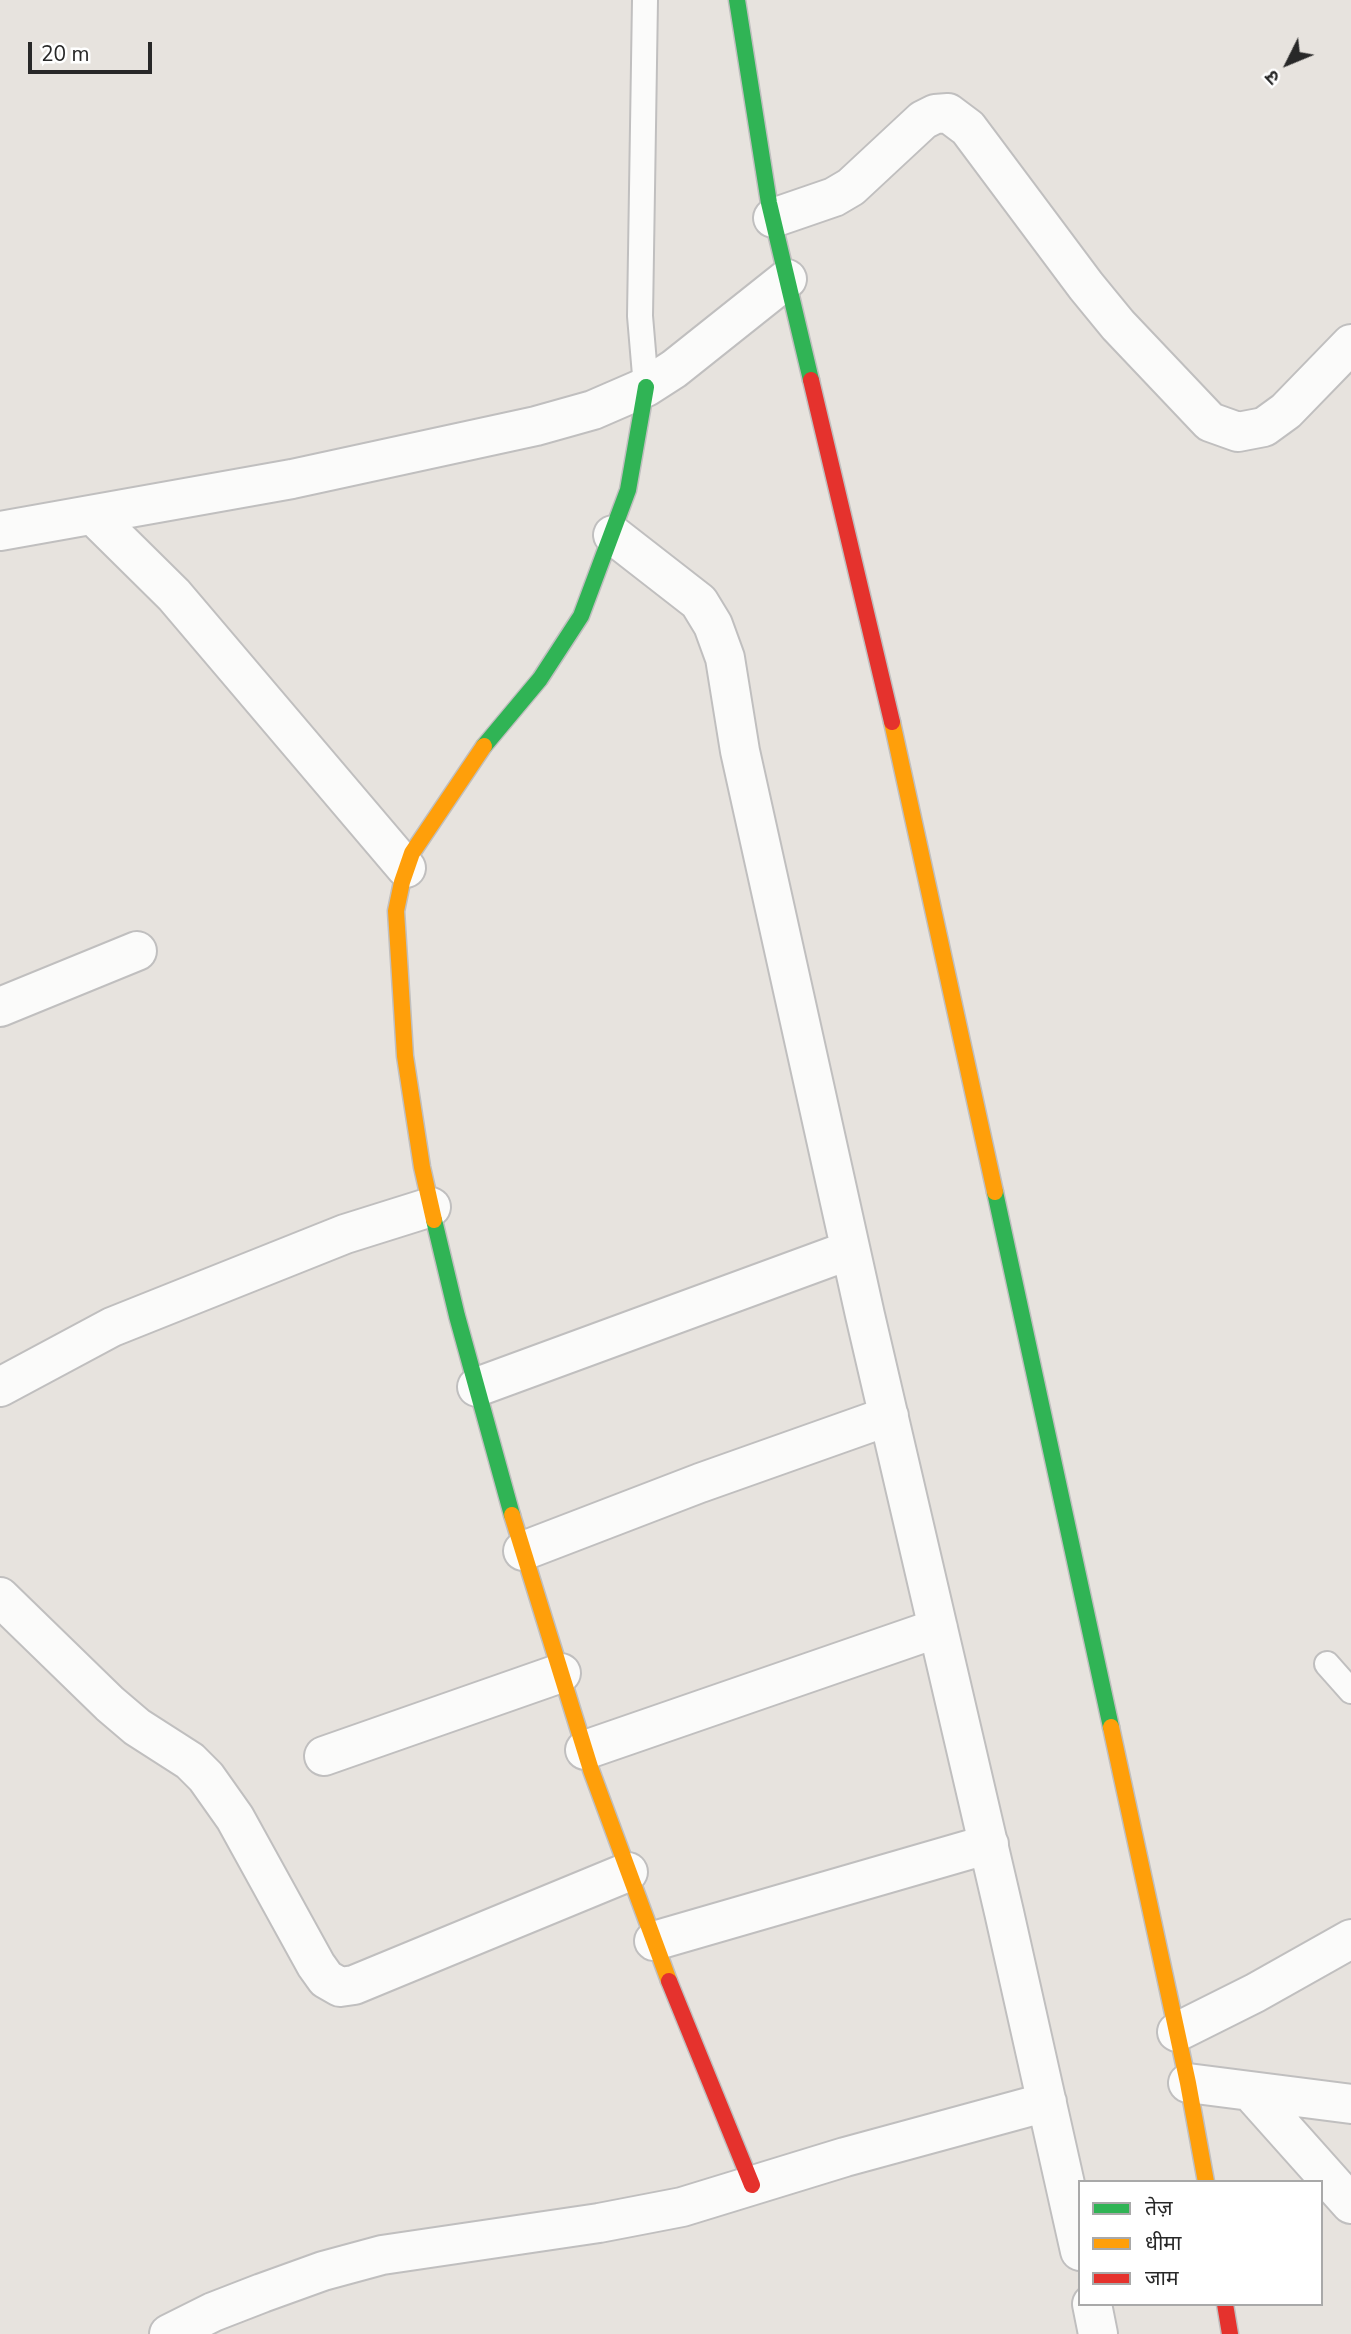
<!DOCTYPE html>
<html>
<head>
<meta charset="utf-8">
<style>
  body { margin:0 }
  #map { position:relative; width:1351px; height:2334px; overflow:hidden; background:#e7e3de; font-family:"Nunito Sans","Noto Sans Devanagari",sans-serif }
  canvas { display:block }
  .legend { position:absolute; left:1078px; top:2180px; width:245px; height:126px; box-sizing:border-box; background:#fff; border:2px solid #a9a9a9; margin:0; padding:9px 12px; list-style:none; font-size:21px; color:#282828 }
  .legend li { display:flex; align-items:center; gap:14px; height:35px }
  .legend b { width:35px; border:2px solid #a9a9a9 }
  .north { position:absolute; left:1253px; top:28px; width:70px; height:70px; -webkit-text-stroke:5px #fff; paint-order:stroke; rotate:227deg; font-size:19px; font-weight:700; line-height:28px; text-align:center; color:#282828 }
  .north::after { content:''; display:block; margin:auto; width:24px; height:32px; background:#282828; clip-path:polygon(50% 0,100% 100%,50% 72%,0 100%) }
  .scale { position:absolute; left:28px; top:42px; width:124px; height:32px; box-sizing:border-box; border:4px solid #282828; border-top:0; padding-left:9px; font-size:21px; line-height:24px; white-space:nowrap; color:#282828; -webkit-text-stroke:5px #fff; paint-order:stroke }
</style>
</head>
<body>
<div id="map">
<canvas width="1351" height="2334"></canvas>
<ul class="legend">
<li><b style="height:9px;background:#30b455"></b>तेज़</li>
<li><b style="height:9px;background:#ff9f0a"></b>धीमा</li>
<li><b style="height:9px;background:#e5322d"></b>जाम</li>
</ul>
<div class="north">उ</div>
<div class="scale">20 m</div>
</div>
<script>
const g = document.querySelector('canvas').getContext('2d');
g.lineJoin = 'round';
function shape(rows) {
  const path = new Path2D();
  for (const r of rows) {
    path.moveTo(r[0], r[1]);
    for (let i = 2; i < r.length; i += 2) path.lineTo(r[i], r[i + 1]);
  }
  return path;
}
function trace(path, color, width, dash) {
  g.strokeStyle = color;
  g.lineWidth = width;
  g.lineCap = dash ? 'butt' : 'round';
  g.setLineDash(dash || []);
  g.stroke(path);
}
const lane = shape([
  [645,0,640,316,646,387],
  [1327,1664,1351,1691]
]);
const street = shape([
  [773,218,834,197,851,187,923,120,935,114,948,113,968,128,1086,286,1118,325,1210,422,1238,432,1264,427,1286,411,1351,344],
  [93,515,174,595,406,868],
  [0,531,292,479,536,426,593,410,646,387,674,369,787,279],
  [613,535,699,602,713,625,725,658,740,751,865,1315,1004,1912,1080,2251],
  [0,1007,137,951],
  [0,1387,112,1327,345,1234,431,1207],
  [477,1387,850,1250],
  [523,1551,700,1483,889,1416],
  [0,1597,110,1704,137,1727,190,1761,206,1777,235,1818,316,1965,326,1979,340,1987,354,1985,628,1872],
  [585,1750,938,1628],
  [324,1756,561,1673],
  [654,1941,989,1844],
  [1177,2032,1255,1993,1351,1939],
  [1188,2083,1351,2104],
  [1251,2092,1351,2204],
  [1092,2304,1098,2334],
  [169,2334,213,2312,262,2293,323,2271,382,2255,599,2223,682,2207,845,2157,1047,2102]
]);
const fast = shape([
  [737,0,769,203,811,380],
  [484,746,540,679,581,616,628,490,646,387],
  [995,1192,1111,1727],
  [434,1220,457,1316,512,1515]
]);
const slow = shape([
  [892,722,995,1192],
  [434,1220,422,1167,405,1056,396,911,402,882,412,853,484,746],
  [512,1515,591,1770,669,1981],
  [1111,1727,1188,2083,1206,2182]
]);
const jam = shape([
  [811,380,892,722],
  [669,1981,752,2185],
  [1225,2304,1230,2334]
]);
trace(lane, '#c0bfbf', 28);
trace(street, '#c0bfbf', 42);
trace(fast, '#c0bfbf', 19);
trace(slow, '#c0bfbf', 19);
trace(jam, '#c0bfbf', 19);
trace(lane, '#fbfbfa', 24);
trace(street, '#fbfbfa', 38);
trace(fast, '#30b455', 16);
trace(slow, '#ff9f0a', 16);
trace(jam, '#e5322d', 16);
</script>
</body>
</html>
